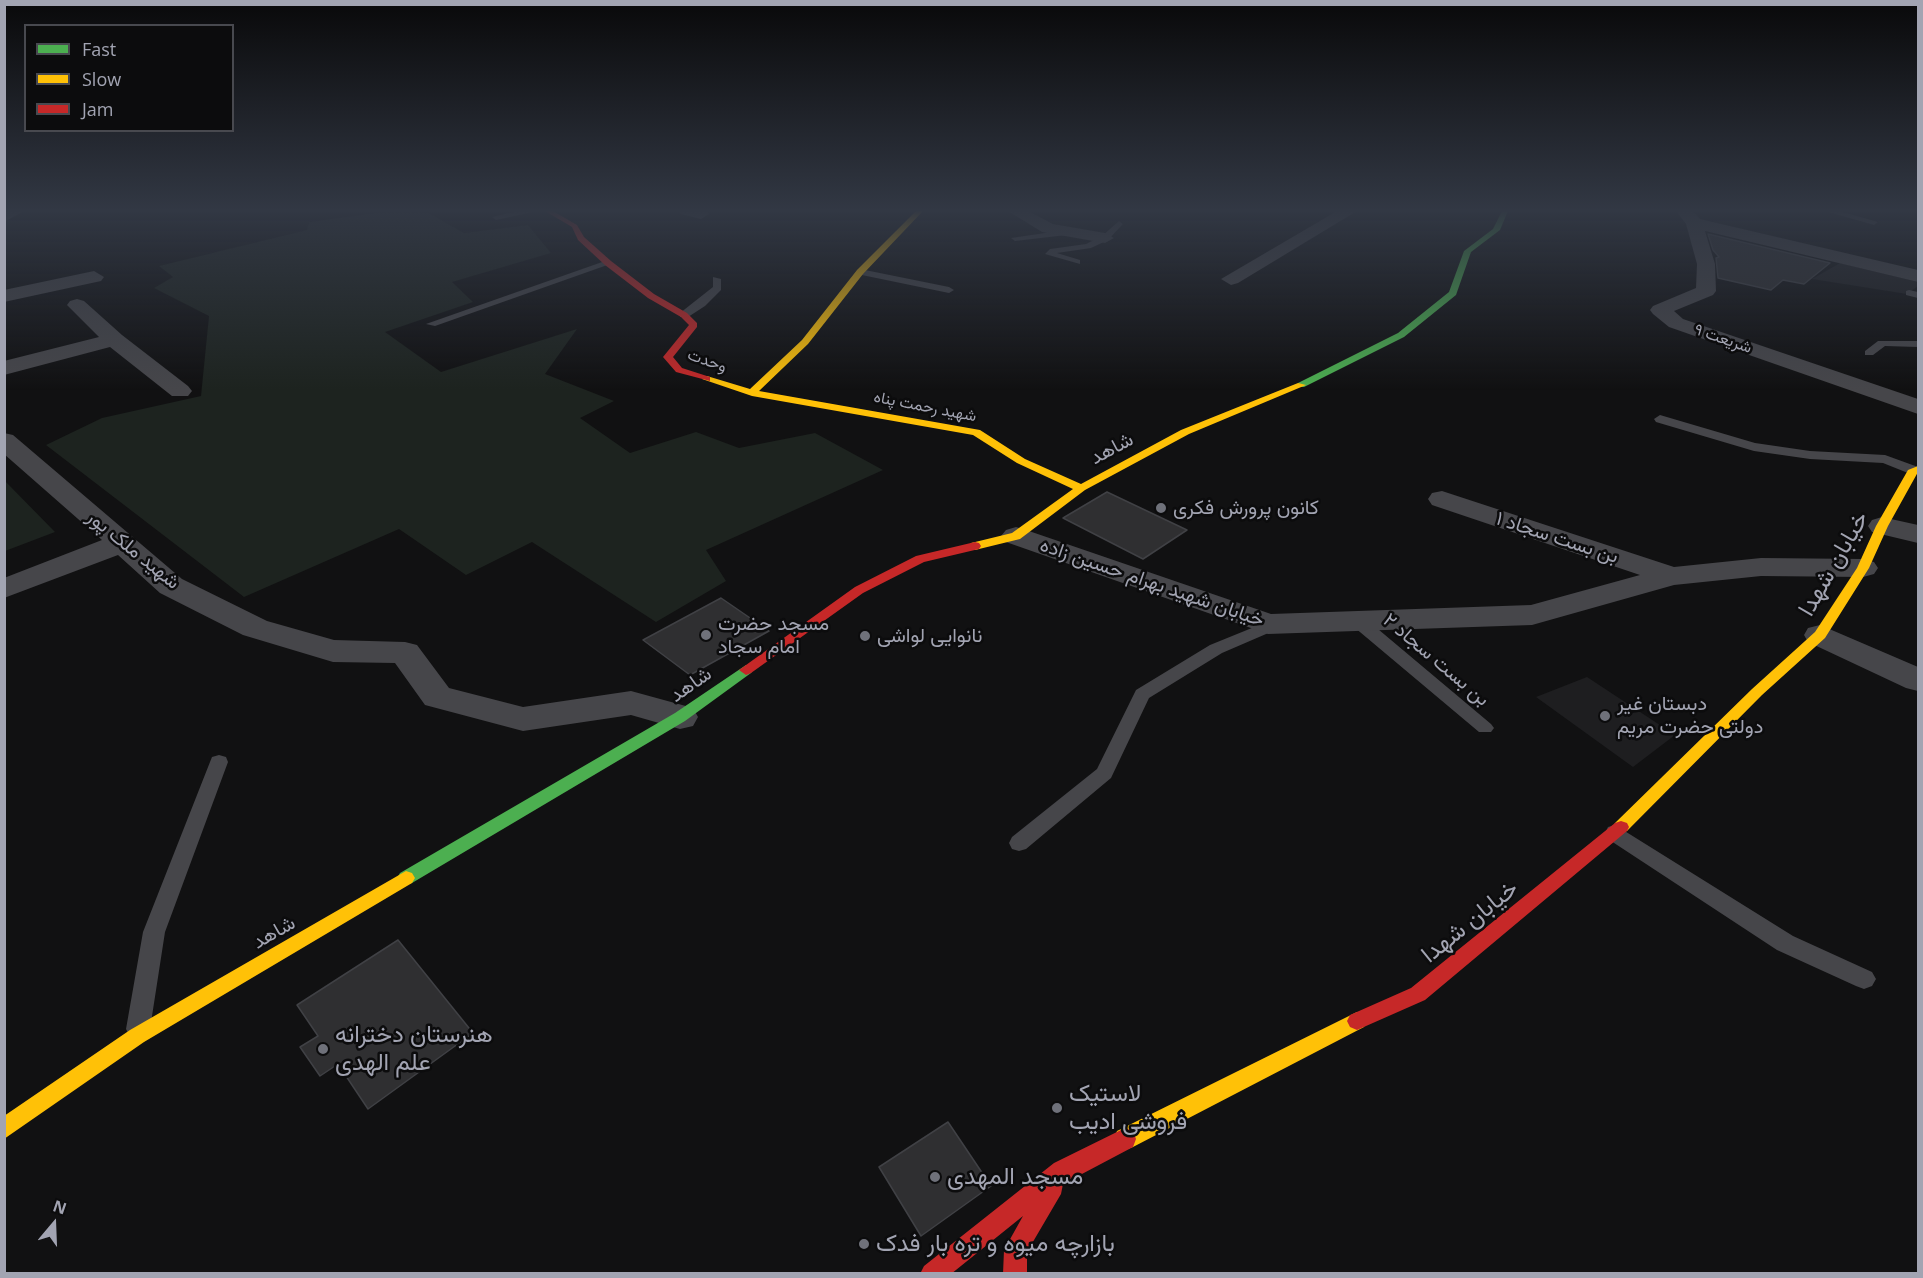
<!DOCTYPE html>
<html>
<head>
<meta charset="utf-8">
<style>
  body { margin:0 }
  #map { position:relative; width:1923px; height:1278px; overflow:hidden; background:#111112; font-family:"Open Sans",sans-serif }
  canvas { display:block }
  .frame { position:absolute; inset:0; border:6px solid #a2a4b2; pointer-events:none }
  .legend { position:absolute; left:24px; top:24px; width:210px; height:108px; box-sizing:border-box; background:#0c0c0d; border:2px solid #48494f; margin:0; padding:8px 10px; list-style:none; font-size:18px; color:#a2a4b2 }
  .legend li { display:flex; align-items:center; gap:12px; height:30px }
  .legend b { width:30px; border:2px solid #48494f }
  .north { position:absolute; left:24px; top:1194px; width:60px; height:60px; -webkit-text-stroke:4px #0c0c0d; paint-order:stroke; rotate:19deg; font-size:16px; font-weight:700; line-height:24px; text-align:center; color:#a2a4b2 }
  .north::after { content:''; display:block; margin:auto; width:21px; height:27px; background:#a2a4b2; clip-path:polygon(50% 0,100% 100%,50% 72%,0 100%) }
</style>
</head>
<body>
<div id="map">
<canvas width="1923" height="1278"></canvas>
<div class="frame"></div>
<ul class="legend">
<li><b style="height:8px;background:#4caf50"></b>Fast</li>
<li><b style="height:8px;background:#ffc107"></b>Slow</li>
<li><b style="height:8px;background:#c62828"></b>Jam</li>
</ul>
<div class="north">N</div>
</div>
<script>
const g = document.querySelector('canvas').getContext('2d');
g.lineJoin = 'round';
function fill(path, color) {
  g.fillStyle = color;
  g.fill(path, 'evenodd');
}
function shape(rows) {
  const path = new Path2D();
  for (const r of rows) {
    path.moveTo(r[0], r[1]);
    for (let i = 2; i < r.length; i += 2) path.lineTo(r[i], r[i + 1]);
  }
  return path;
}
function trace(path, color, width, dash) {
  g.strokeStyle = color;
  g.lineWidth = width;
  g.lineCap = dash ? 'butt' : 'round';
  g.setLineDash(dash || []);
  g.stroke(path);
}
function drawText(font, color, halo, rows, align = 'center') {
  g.font = font + ' "Open Sans",Vazirmatn,sans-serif';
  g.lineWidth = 5;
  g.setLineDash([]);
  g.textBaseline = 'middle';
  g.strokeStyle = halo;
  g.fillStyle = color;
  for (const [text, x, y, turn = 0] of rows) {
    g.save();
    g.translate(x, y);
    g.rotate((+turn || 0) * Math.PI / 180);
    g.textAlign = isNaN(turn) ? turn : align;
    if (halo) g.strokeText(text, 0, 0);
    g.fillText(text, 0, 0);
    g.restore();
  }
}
const built = shape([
  [1840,263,1918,282,1918,286,1907,294,1812,279],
  [1587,677,1675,735,1633,767,1536,697]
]);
const green = shape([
  [392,211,425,211,464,233,528,225,551,253,452,282,473,302,385,332,441,372,577,329,545,374,614,401,580,418,630,453,696,432,739,448,815,433,883,470,706,550,726,581,656,622,532,542,466,575,399,529,244,597,46,445,102,418,201,396,209,316,154,288,173,277,159,266,307,230,309,222],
  [5,481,55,532,5,551]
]);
const building = shape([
  [1708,234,1830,263,1804,284,1783,280,1771,290,1718,278,1716,258,1719,257,1713,250,1708,234],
  [1107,492,1187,530,1143,559,1063,518,1107,492],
  [721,598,769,631,690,675,643,640,721,598],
  [398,940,473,1033,368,1109,338,1064,320,1076,300,1047,318,1036,297,1005,398,940],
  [948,1122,991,1186,921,1236,879,1167,948,1122]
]);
const lane = shape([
  [518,211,537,211,496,220,492,217,518,211],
  [1825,211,1839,211,1878,222,1874,225,1825,211],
  [1119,221,1123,224,1108,240,1091,248,1057,253,1080,260,1080,264,1045,254,1050,249,1086,244,1102,236,1119,221],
  [1072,229,1075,230,1075,234,1015,241,1011,238,1072,229],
  [605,261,613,263,435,326,426,324,605,261],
  [860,269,949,287,954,290,949,293,857,274,857,270,860,269],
  [713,277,721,279,721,290,705,306,688,317,680,317,680,313,713,287,713,277],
  [1909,290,1918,292,1918,298,1906,295,1906,291,1909,290],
  [1878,341,1918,341,1918,347,1885,346,1873,355,1865,355,1865,351,1878,341],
  [1660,415,1755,443,1810,451,1885,455,1918,467,1918,472,1908,473,1883,463,1810,459,1754,451,1656,422,1654,419,1660,415],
  [1360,618,1366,619,1491,724,1494,728,1491,732,1479,732,1354,627,1352,623,1360,618],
  [1274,619,1280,620,1282,624,1280,628,1222,653,1149,698,1111,778,1026,849,1019,851,1012,849,1009,843,1012,837,1097,769,1136,690,1210,645,1274,619],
  [219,755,226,757,228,762,165,932,150,1029,146,1037,138,1040,130,1037,126,1029,143,932,210,762,212,757,219,755],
  [1615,825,1793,936,1872,972,1876,979,1872,986,1864,989,1856,986,1777,950,1608,839,1605,833,1608,827,1615,825]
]);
const street = shape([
  [4,211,24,211,4,222,4,211],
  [679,211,707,211,709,214,701,219,681,214,679,211],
  [1008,211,1028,211,1053,224,1105,233,1114,238,1105,243,1042,232,1008,211],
  [1337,211,1357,211,1238,283,1231,285,1221,279,1337,211],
  [1676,211,1693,211,1700,219,1918,270,1918,282,1705,231,1715,264,1716,291,1713,295,1674,311,1683,319,1918,399,1918,414,1669,327,1653,314,1650,310,1653,306,1696,288,1697,264,1686,224,1676,211],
  [94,271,104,277,101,281,4,302,4,290,94,271],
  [77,299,84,301,122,335,188,386,192,391,188,396,172,396,110,347,4,375,4,361,99,337,67,305,70,301,77,299],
  [4,433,13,435,182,579,267,621,334,640,405,642,417,645,449,688,523,707,631,691,693,708,698,717,693,726,680,729,631,715,523,731,425,705,395,663,333,662,243,635,160,593,118,555,4,598,4,578,102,540,4,454,4,433],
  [1442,491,1674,567,1761,558,1863,559,1874,562,1878,568,1874,574,1863,577,1761,576,1674,585,1532,625,1268,634,1006,542,1001,536,1006,530,1016,527,1026,530,1271,614,1531,605,1640,575,1432,505,1428,499,1432,493,1442,491],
  [1882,517,1918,525,1918,543,1872,532,1868,526,1872,520,1882,517],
  [1820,625,1918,667,1918,691,1906,688,1808,642,1804,635,1808,628,1820,625]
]);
const fast = shape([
  [1502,211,1508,211,1500,230,1471,252,1456,295,1404,337,1304,387,1298,387,1298,383,1398,333,1449,292,1464,251,1493,229,1502,211],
  [746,665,751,667,753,670,751,673,685,721,412,883,406,885,400,883,397,878,400,873,675,713,746,665]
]);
const slow = shape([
  [916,211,923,211,863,274,808,344,759,391,980,430,1025,459,1081,484,1181,430,1298,383,1306,385,1189,434,1085,490,1020,539,975,550,971,549,969,546,971,543,1012,533,1073,489,1017,463,973,435,752,396,702,379,707,376,750,389,802,340,857,270,916,211],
  [1918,466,1918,472,1888,526,1869,568,1825,638,1762,695,1627,831,1621,833,1615,831,1613,827,1615,823,1752,689,1815,632,1857,568,1876,526,1908,470,1918,466],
  [406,871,412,873,415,878,412,883,144,1042,4,1139,4,1116,130,1030,406,871],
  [1357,1012,1364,1015,1367,1021,1364,1027,1133,1147,1125,1150,1117,1147,1114,1139,1117,1131,1357,1012]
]);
const jam = shape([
  [545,211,553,211,577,225,584,237,611,261,654,294,687,313,697,323,697,327,673,357,682,368,710,377,710,381,676,372,663,357,689,325,681,317,648,298,605,265,578,240,572,227,545,211],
  [975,542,979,543,981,546,979,549,924,562,863,593,751,673,746,675,739,670,855,587,916,556,975,542],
  [1621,821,1627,823,1629,827,1627,831,1425,1000,1357,1030,1350,1027,1347,1021,1350,1015,1411,988,1615,823,1621,821],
  [1125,1128,1133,1131,1136,1139,1133,1147,1063,1184,1061,1194,1027,1252,1027,1274,1003,1274,1004,1250,1023,1216,951,1274,920,1274,924,1266,1054,1163,1125,1128]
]);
const markers = [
  [1161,508,6,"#6f717a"],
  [706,635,6,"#6f717a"],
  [865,636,6,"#6f717a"],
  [1605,716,6,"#6f717a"],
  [323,1049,6,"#6f717a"],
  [1057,1108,6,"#6f717a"],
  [935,1177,6,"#6f717a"],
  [864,1244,6,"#6f717a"]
];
const farStreetnames = [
  ["شریعت ۹",1723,339,19],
  ["وحدت",707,361,20],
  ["شهید رحمت پناه",925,407,11]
];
const streetNames = [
  ["شاهد",1112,449,-28],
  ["بن بست سجاد ۱",1557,538,18],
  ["شهید ملک پور",133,550,39],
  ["خیابان شهید بهرام حسین زاده",1152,583,19],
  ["بن بست سجاد ۲",1436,660,40],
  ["شاهد",691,685,-35],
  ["شاهد",274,933,-30]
];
const poiNames = [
  ["کانون پرورش فکری",1173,508],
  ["مسجد حضرت",718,624],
  ["امام سجاد",718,647],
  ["نانوایی لواشی",877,636],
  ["دبستان غیر",1617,704],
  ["دولتی حضرت مریم",1617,727]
];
const nearStreetnames = [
  ["خیابان شهدا",1834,564,-60],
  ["خیابان شهدا",1470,922,-39]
];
const nearPoinames = [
  ["هنرستان دخترانه",335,1035],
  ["علم الهدی",335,1063],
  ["لاستیک",1069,1094],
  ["فروشی ادیب",1069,1122],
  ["مسجد المهدی",947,1177],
  ["بازارچه میوه و تره بار فدک",876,1244]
];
fill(built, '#1e1e20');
fill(green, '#1d231f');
fill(building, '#2f2f31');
trace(building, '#404145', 1.5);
fill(lane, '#46464a');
fill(street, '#46464a');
fill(fast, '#4caf50');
fill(slow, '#ffc107');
fill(jam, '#c62828');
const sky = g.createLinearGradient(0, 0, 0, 390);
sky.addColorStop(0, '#09090a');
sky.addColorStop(0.54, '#323844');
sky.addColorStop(1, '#32384400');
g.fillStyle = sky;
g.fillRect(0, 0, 1923, 390);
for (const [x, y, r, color] of markers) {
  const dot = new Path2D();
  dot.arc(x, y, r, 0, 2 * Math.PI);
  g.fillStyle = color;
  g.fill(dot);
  trace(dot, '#0c0c0d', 2);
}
drawText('16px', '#a2a4b2', '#0c0c0d', farStreetnames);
drawText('20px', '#a2a4b2', '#0c0c0d', streetNames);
drawText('20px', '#a2a4b2', '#0c0c0d', poiNames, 'left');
drawText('24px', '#a2a4b2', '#0c0c0d', nearStreetnames);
drawText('24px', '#a2a4b2', '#0c0c0d', nearPoinames, 'left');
</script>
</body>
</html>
